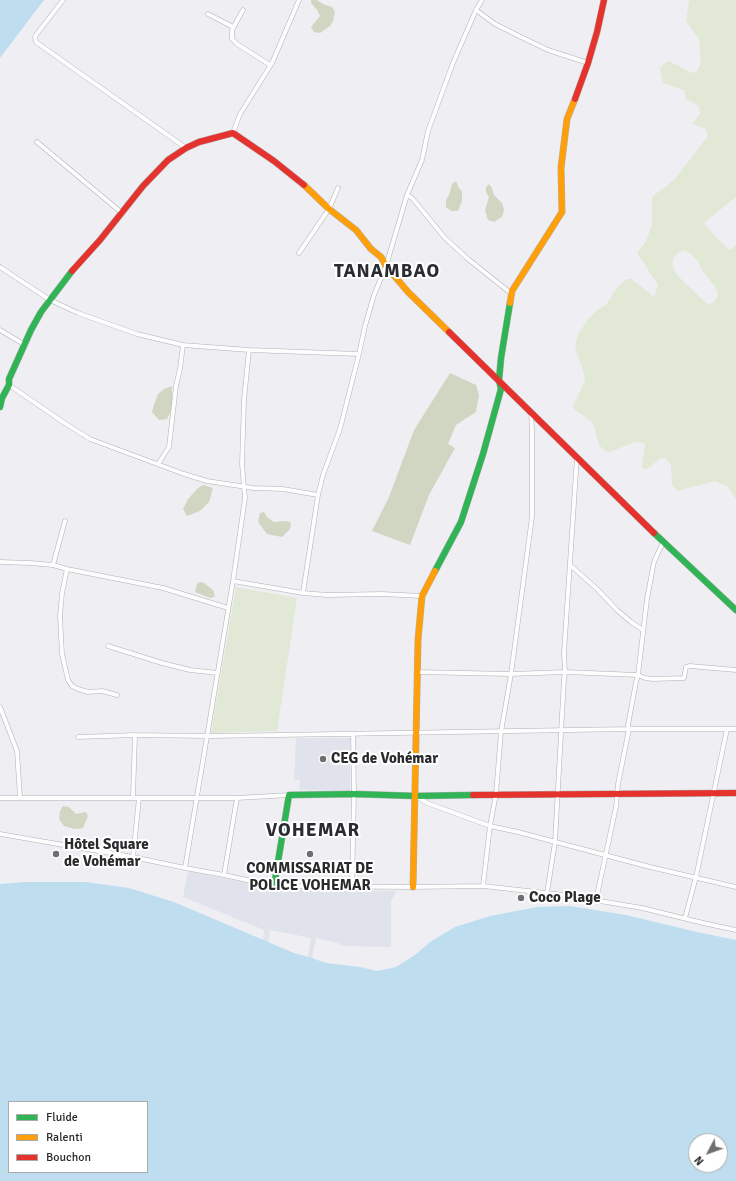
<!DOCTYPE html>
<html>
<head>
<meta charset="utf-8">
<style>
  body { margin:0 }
  #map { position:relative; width:736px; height:1181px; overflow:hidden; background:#efeff3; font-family:Signika,sans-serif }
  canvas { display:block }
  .legend { position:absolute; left:8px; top:1101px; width:140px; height:72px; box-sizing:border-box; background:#fff; border:1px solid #aaaaab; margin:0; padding:5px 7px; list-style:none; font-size:12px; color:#2a2a2d }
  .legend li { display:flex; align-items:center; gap:8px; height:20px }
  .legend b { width:20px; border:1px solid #aaaaab }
  .north { position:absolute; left:688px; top:1133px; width:40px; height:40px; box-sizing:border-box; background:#fff; border:1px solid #aaaaab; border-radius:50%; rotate:229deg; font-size:11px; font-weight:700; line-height:16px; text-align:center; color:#2a2a2d }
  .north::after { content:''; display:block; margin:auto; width:14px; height:18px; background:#6f6f72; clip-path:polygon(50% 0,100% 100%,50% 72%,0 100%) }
</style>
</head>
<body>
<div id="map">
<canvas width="736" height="1181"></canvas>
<ul class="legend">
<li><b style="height:5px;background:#30b455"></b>Fluide</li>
<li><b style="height:5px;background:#ff9f0a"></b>Ralenti</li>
<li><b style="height:5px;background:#e5322d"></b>Bouchon</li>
</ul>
<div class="north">N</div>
</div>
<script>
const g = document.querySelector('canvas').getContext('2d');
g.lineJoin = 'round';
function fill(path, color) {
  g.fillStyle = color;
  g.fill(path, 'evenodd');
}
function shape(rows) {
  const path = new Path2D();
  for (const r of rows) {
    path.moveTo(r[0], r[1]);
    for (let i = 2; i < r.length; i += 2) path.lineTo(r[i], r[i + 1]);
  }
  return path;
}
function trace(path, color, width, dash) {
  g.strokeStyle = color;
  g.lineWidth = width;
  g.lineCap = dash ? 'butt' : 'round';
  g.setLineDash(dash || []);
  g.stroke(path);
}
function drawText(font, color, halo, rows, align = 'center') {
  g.font = font + ' Signika,sans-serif';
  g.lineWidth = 4;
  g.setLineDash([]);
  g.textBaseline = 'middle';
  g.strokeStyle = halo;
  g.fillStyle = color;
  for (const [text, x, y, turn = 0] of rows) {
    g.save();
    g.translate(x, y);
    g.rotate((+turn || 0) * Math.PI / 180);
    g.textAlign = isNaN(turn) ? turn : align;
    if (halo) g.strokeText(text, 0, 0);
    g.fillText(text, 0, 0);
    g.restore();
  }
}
const built = shape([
  [296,738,351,738,350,791,299,790,300,780,294,780],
  [188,871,268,887,397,891,391,901,391,947,342,946,338,943,316,938,311,964,262,950,264,930,183,897],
  [270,930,311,938,307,962,267,951]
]);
const green = shape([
  [689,0,736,0,736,197,704,223,718,239,730,250,736,245,736,499,727,486,715,481,677,491,672,484,671,465,665,458,660,459,647,469,644,469,642,467,645,445,643,443,635,442,610,452,605,451,599,445,593,423,574,409,573,406,585,381,583,370,575,348,578,334,589,318,600,308,606,305,617,288,627,279,632,279,654,297,658,285,637,253,646,241,652,225,652,197,675,179,708,136,706,129,693,124,693,122,700,114,699,106,686,99,684,90,663,83,660,69,662,65,669,61,692,73,697,71,701,63,699,39,686,21],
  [684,250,689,253,697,260,704,273,716,288,718,296,713,303,707,304,679,277,675,271,672,265,674,257,679,252],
  [236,587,297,598,277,731,211,733]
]);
const forest = shape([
  [311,0,317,0,323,4,332,7,335,12,333,21,330,26,320,33,314,32,311,27,320,16,317,10,311,3],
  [456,181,459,188,462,191,462,201,458,211,451,211,446,207,446,200,449,195,452,184],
  [489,184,492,188,494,195,502,203,504,210,502,217,494,222,488,220,485,210,489,197,486,192,486,187],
  [450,373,476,385,479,395,476,412,456,425,448,444,455,448,429,495,410,545,372,531,389,497,414,430],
  [172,386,172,409,167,419,159,420,152,412,154,405,158,394,164,389],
  [203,485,213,488,209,502,200,511,187,516,183,509,188,499,197,489],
  [264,512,267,517,274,522,287,521,291,523,290,529,282,537,267,534,258,522,260,513],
  [200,582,204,583,213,590,215,597,210,598,195,592,197,584],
  [63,806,69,807,76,814,86,812,88,816,83,828,74,829,64,826,59,819,60,811]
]);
const water = shape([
  [0,0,44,0,0,58],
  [25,882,86,882,129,888,174,902,294,953,309,957,326,963,360,967,377,971,396,967,415,955,430,942,455,927,490,916,537,907,570,906,626,915,697,932,736,940,736,1181,0,1181,0,884],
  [9,1102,147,1102,147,1172,9,1172],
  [696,1141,720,1141,720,1165,696,1165]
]);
const street = shape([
  [63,0,36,35,35,37,36,42,186,148],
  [243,10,232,30,232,39,237,44,270,65],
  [476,10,495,24,521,37,548,50,588,63],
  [208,14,233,27],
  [233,133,240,114,272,63,299,0],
  [37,142,122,213],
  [407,195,412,198,445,238,468,259,512,294],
  [299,253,329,209,338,188],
  [0,267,50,300,78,313,137,334,183,345,249,350,359,354],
  [0,330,25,345],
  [9,385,66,424,90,439,184,474,207,481,253,488,283,489,318,495],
  [158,464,169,447,176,386,180,369,183,345],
  [0,562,30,563,53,565,67,569,163,588,228,608],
  [53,565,65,521],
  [570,565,597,589,617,610,631,622,643,630],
  [67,569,62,593,60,616,62,654,68,680,72,686,78,689,88,692,102,691,117,695],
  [233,581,303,593,327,595,382,594,422,596],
  [303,593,318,495,323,475,340,429,359,354,365,326,374,295,386,266,407,195,422,160,428,131,453,63,476,10,482,0],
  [108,646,162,663,190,670,218,673],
  [417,672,511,674,565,672,638,675,645,678,653,679,684,678,686,667,690,666,736,670],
  [0,707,17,751,20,798],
  [78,737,135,735,208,736,279,735,629,729,736,729],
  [416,796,427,803,490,826,518,832,650,867,736,887],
  [133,797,135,735],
  [0,798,237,798,289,795],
  [0,834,133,857,185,868,224,875,274,886,413,887,483,886,564,895,642,908,703,923,736,930],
  [133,857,139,798],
  [185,868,233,581,245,498,242,464,244,400,249,350],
  [224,875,237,798],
  [483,886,490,826,496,794,501,732,511,674,532,517,532,430,531,412],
  [352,887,354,794,353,734],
  [547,893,555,842,564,679,565,672,564,653,577,457],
  [596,900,616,807,618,784,629,729,628,725,636,682,638,675,647,599,654,562,663,542],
  [685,918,696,877,727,729]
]);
const fast = shape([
  [0,407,2,398,9,385,9,379,31,330,41,312,72,271],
  [654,533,736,610],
  [435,571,461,522,483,454,501,389,499,380,501,358,510,303],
  [274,886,289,795,354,794,416,796,473,795]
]);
const slow = shape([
  [304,185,329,209,356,230,371,249,381,257,386,266,408,292,449,332],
  [510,303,512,291,562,212,561,168,567,119,575,99],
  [413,887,418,640,422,596,435,571]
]);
const jam = shape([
  [575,99,588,63,597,32,604,0],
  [72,271,100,240,143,186,168,160,186,148,199,142,233,133,274,161,304,185],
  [449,332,654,533],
  [473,795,736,793]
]);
const markers = [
  [323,759,4,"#6f6f72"],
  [56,854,4,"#6f6f72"],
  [310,854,4,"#6f6f72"],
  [521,898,4,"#6f6f72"]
];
const poiNames = [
  ["CEG de Vohémar",331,759],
  ["Hôtel Square",64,845],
  ["de Vohémar",64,862],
  ["COMMISSARIAT DE",310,869,"center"],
  ["POLICE VOHEMAR",310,886,"center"],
  ["Coco Plage",529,898]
];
const districtNames = [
  ["TANAMBAO",387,272],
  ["VOHEMAR",313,831]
];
fill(built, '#e1e3ec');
fill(green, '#e2e8d6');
fill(forest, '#d0d6c2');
fill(water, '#bedeef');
trace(street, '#b0b1b4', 5);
trace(fast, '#b0b1b4', 7);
trace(slow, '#b0b1b4', 7);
trace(jam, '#b0b1b4', 7);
trace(street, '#fdfdfd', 4);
trace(fast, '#30b455', 6);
trace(slow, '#ff9f0a', 6);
trace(jam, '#e5322d', 6);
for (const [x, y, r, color] of markers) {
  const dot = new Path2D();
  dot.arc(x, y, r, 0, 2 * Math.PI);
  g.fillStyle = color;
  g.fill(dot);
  trace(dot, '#fff', 1.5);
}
drawText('bold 15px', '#2a2a2d', '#fff', poiNames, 'left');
g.letterSpacing = '1px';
drawText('bold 19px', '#2b2c31', '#fff', districtNames);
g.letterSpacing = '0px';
</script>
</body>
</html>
